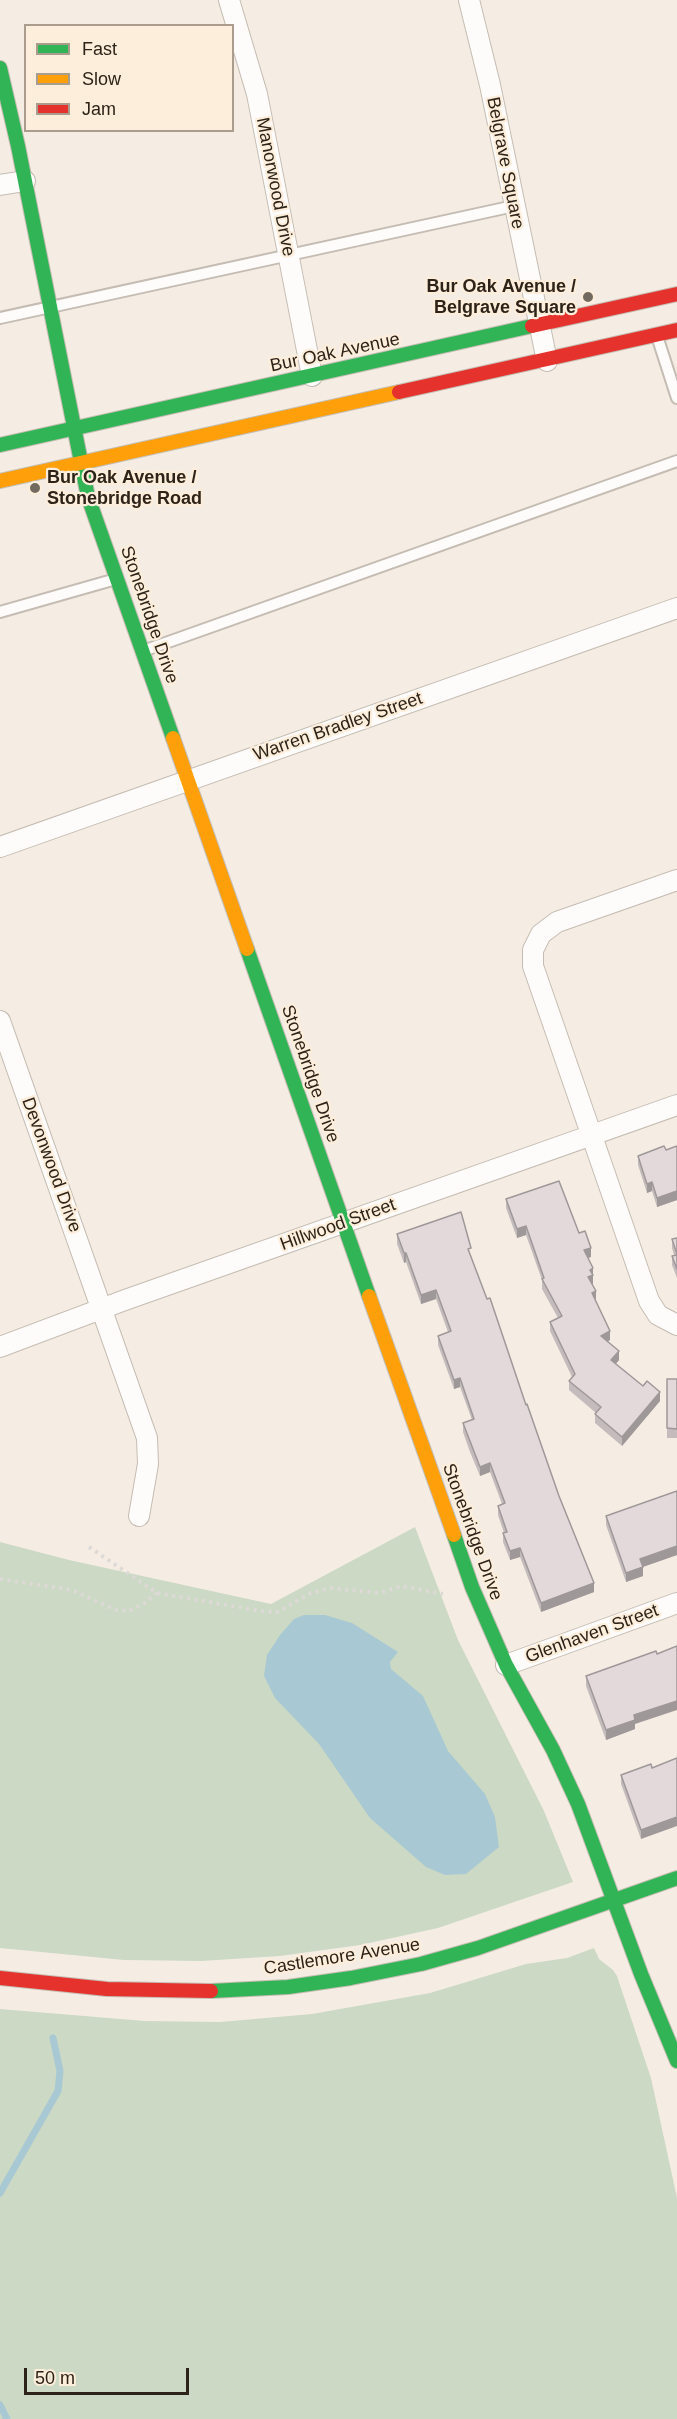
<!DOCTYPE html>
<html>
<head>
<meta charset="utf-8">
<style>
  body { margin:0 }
  #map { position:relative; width:677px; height:2419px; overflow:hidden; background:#f5ede3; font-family:Arial,sans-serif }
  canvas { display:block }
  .legend { position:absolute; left:24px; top:24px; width:210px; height:108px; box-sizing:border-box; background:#fdeedb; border:2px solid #aa9d8d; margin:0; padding:8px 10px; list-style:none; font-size:18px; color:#2d2318 }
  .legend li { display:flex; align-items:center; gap:12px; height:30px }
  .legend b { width:30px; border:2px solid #aa9d8d }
  .scale { position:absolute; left:24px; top:2368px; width:165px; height:27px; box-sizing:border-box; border:3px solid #2d2318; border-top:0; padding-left:8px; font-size:18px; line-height:21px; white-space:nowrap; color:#2d2318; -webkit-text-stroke:4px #fdeedb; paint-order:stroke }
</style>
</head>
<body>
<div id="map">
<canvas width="677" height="2419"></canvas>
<ul class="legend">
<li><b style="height:8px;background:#30b455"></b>Fast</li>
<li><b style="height:8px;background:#ff9f0a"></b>Slow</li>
<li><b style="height:8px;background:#e5322d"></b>Jam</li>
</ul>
<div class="scale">50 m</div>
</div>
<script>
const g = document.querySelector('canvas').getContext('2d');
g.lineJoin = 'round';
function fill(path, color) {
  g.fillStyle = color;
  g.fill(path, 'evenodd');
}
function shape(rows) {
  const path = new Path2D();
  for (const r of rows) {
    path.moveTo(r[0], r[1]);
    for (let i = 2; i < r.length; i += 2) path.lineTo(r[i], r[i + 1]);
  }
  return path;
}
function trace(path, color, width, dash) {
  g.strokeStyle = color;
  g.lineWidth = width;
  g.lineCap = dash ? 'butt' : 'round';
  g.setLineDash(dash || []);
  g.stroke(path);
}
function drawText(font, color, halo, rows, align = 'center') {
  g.font = font + ' Arial,sans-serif';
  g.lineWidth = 4.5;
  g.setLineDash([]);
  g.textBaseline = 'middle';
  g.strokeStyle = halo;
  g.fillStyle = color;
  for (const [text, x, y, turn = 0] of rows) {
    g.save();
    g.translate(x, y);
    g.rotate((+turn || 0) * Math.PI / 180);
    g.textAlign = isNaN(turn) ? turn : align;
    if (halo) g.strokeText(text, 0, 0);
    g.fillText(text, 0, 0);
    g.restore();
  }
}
const green = shape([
  [415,1527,458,1640,544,1811,573,1882,438,1928,360,1945,280,1956,201,1961,124,1960,0,1948,0,1542,69,1560,271,1604],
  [594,1948,599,1959,613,1970,617,1976,651,2078,677,2198,677,2419,0,2419,0,2009,145,2021,220,2022,312,2014,430,1993,526,1964,567,1958]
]);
const water = shape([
  [304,1615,325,1615,352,1623,398,1652,390,1662,391,1669,423,1696,448,1751,485,1794,495,1817,499,1847,466,1874,445,1875,426,1867,370,1818,319,1744,275,1698,264,1676,267,1655,280,1635,294,1619]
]);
const stream = shape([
  [0,2193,58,2091,60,2071,53,2038],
  [0,2405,7,2419]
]);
const path = shape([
  [89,1547,157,1593,261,1611,278,1612,311,1593,330,1588,379,1593,402,1586,443,1594],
  [0,1579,72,1590,116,1610,128,1611,142,1605,157,1593]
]);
const lane = shape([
  [0,318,514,206],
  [657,336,677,398],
  [0,612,116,579],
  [143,651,677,461]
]);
const street = shape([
  [229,0,257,94,312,376],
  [469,0,490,85,547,361],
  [0,185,25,181],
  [0,847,677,608],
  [677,880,557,922,541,934,533,950,533,966,649,1301,658,1315,677,1325],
  [0,1021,147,1438,148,1464,139,1516],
  [0,1347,125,1300,677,1105],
  [506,1665,677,1603]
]);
const fast = shape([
  [0,68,18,146,88,497,173,738],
  [0,445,532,326],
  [247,949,369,1296],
  [454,1535,472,1587,506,1665,553,1750,578,1804,641,1974,677,2061],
  [211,1991,288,1987,351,1978,421,1964,478,1948,677,1878]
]);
const slow = shape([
  [0,481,399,392],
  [173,738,247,949],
  [369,1296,454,1535]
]);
const jam = shape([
  [532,326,677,294],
  [399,392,677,330],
  [0,1978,107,1989,211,1991]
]);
const wall = shape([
  [677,1146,677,1200,657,1207,652,1191,647,1193,638,1165,638,1156,666,1150],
  [506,1199,579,1233,591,1257,588,1258,593,1277,592,1284,595,1301,610,1340,608,1341,619,1360,616,1364,660,1401,622,1446,595,1423,595,1414,596,1413,569,1390,569,1381,572,1377,550,1331,550,1322,558,1318,542,1289,542,1280,526,1235,517,1238,506,1208],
  [397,1234,471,1256,594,1592,541,1612,520,1557,510,1560,503,1542,503,1533,504,1533,498,1515,498,1506,502,1504,490,1472,480,1476,470,1452,463,1432,463,1423,472,1420,460,1387,454,1389,438,1345,438,1336,448,1332,436,1299,421,1304,406,1262,404,1263,397,1244],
  [677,1238,677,1278,672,1265,672,1256,674,1255,672,1248,672,1239],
  [667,1379,677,1379,677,1438,667,1438],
  [677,1491,677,1555,642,1567,643,1576,626,1582,606,1525,606,1516],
  [586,1676,635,1724,635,1729,606,1740,586,1686],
  [652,1768,641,1839,621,1784,621,1775]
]);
const shadedWall = shape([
  [652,1182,652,1191,647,1193,647,1184],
  [677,1191,677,1200,657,1207,657,1198],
  [526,1226,526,1235,517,1238,517,1229],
  [591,1248,591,1257,584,1259,584,1250],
  [404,1253,406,1253,406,1262,404,1263],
  [593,1268,593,1284,588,1286,588,1277,590,1270],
  [436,1290,436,1299,421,1304,421,1295],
  [596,1291,596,1301,592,1293],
  [610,1331,610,1340,601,1345,601,1336],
  [619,1351,619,1360,611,1369,611,1360],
  [460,1378,460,1387,454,1389,454,1380],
  [660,1392,660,1401,622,1446,622,1437],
  [490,1463,490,1472,480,1476,480,1467],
  [677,1546,677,1555,640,1568,640,1559],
  [520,1548,520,1557,510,1560,510,1551],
  [643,1567,643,1576,626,1582,626,1573],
  [594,1583,594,1592,541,1612,541,1603],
  [677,1701,677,1710,635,1724,635,1729,606,1740,606,1730,634,1715],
  [677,1817,677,1826,641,1839,641,1830]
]);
const building = shape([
  [664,1146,666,1150,677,1146,677,1191,657,1198,652,1182,647,1184,638,1156,664,1146],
  [559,1181,579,1233,585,1231,591,1248,584,1250,593,1268,590,1270,593,1275,588,1277,596,1291,592,1293,610,1331,601,1336,619,1351,611,1360,643,1386,647,1381,660,1392,622,1437,595,1414,601,1407,569,1381,575,1374,550,1322,562,1316,542,1279,544,1278,526,1226,517,1229,506,1199,559,1181],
  [461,1212,471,1248,468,1249,487,1299,490,1298,526,1405,527,1404,559,1496,594,1583,541,1603,520,1548,510,1551,503,1533,507,1532,498,1506,505,1503,490,1463,480,1467,463,1423,474,1419,460,1378,454,1380,438,1336,451,1331,436,1290,421,1295,406,1253,404,1253,397,1234,461,1212],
  [677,1238,677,1254,672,1239,677,1238],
  [677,1255,677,1269,672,1256,677,1255],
  [667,1379,677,1379,677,1429,667,1428,667,1379],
  [677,1491,677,1546,640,1559,643,1567,626,1573,606,1516,677,1491],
  [677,1646,677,1701,634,1715,635,1720,606,1730,586,1676,656,1651,657,1654,677,1646],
  [677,1758,677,1817,641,1830,621,1775,651,1764,652,1768,677,1758]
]);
const markers = [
  [588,297,6,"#736a5f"],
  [35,488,6,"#736a5f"]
];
const streetNames = [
  ["Belgrave Square",505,163,79],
  ["Manorwood Drive",275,187,79],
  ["Bur Oak Avenue",335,353,-12],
  ["Stonebridge Drive",149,615,71],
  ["Warren Bradley Street",338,727,-19],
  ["Stonebridge Drive",310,1074,71],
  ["Devonwood Drive",51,1165,70],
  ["Hillwood Street",338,1225,-20],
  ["Stonebridge Drive",472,1532,70],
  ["Glenhaven Street",592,1634,-20],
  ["Castlemore Avenue",342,1957,-9]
];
const poiNames = [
  ["Bur Oak Avenue /",576,287],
  ["Belgrave Square",576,308],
  ["Bur Oak Avenue /",47,478,"left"],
  ["Stonebridge Road",47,499,"left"]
];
fill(green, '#ccd9c4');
fill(water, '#a8c9d3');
trace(stream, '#a8c9d3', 7);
trace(lane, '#c5bdb3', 14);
trace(street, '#c5bdb3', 22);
trace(fast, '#c5bdb3', 16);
trace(slow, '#c5bdb3', 16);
trace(jam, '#c5bdb3', 16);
trace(path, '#dcd9d6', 4, [3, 4.5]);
trace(lane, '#fefcfb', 10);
trace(street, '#fefcfb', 20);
trace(fast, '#30b455', 14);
trace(slow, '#ff9f0a', 14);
trace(jam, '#e5322d', 14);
fill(wall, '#c3bbbc');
fill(shadedWall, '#9f9899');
fill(building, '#e3d9db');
trace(building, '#9f9899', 1.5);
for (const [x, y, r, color] of markers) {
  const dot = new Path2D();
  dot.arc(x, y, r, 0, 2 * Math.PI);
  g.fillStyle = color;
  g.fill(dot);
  trace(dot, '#fdeedb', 2);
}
drawText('18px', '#2d2318', '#fdeedb', streetNames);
drawText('bold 18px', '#2d2318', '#fdeedb', poiNames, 'right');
</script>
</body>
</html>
